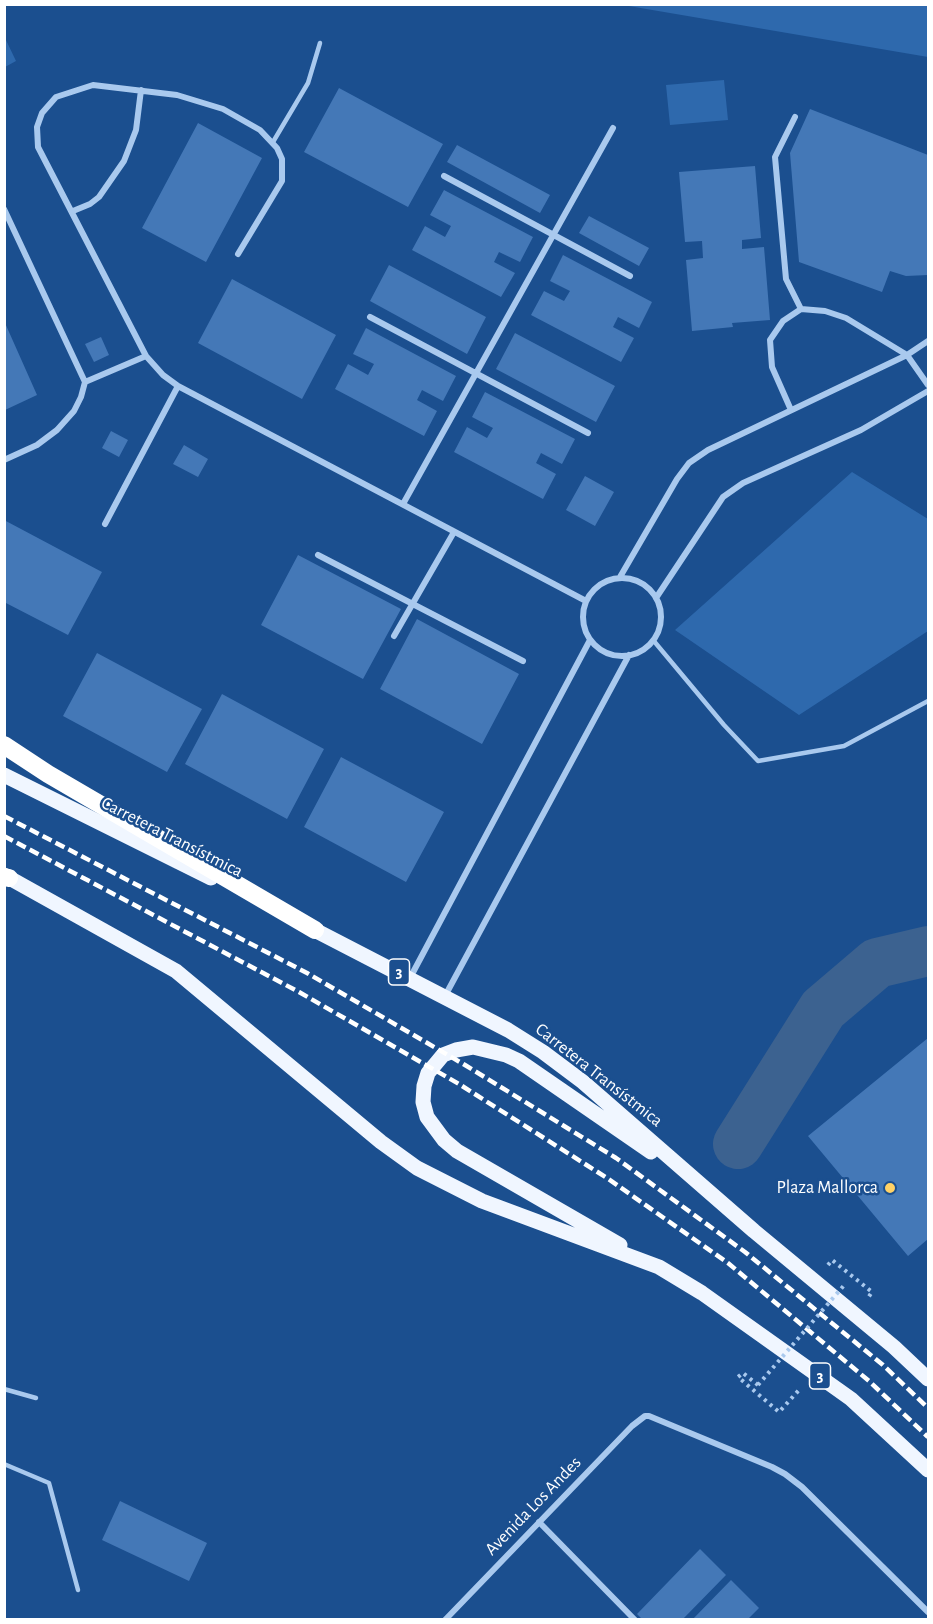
<!DOCTYPE html>
<html>
<head>
<meta charset="utf-8">
<style>
  body { margin:0 }
  #map { position:relative; width:933px; height:1624px; overflow:hidden; background:#1b4f8f; font-family:"Alegreya Sans",sans-serif }
  canvas { display:block }
  .frame { position:absolute; inset:0; border:6px solid #fff; pointer-events:none }
</style>
</head>
<body>
<div id="map">
<canvas width="933" height="1624"></canvas>
<div class="frame"></div>
</div>
<script>
const g = document.querySelector('canvas').getContext('2d');
g.lineJoin = 'round';
function fill(path, color) {
  g.fillStyle = color;
  g.fill(path, 'evenodd');
}
function shape(rows) {
  const path = new Path2D();
  for (const r of rows) {
    if (r.length === 3) {
      path.moveTo(r[0] + r[2], r[1]);
      path.arc(r[0], r[1], r[2], 0, 2 * Math.PI);
      continue;
    }
    path.moveTo(r[0], r[1]);
    for (let i = 2; i < r.length; i += 2) path.lineTo(r[i], r[i + 1]);
  }
  return path;
}
function trace(path, color, width, dash) {
  g.strokeStyle = color;
  g.lineWidth = width;
  g.lineCap = dash ? 'butt' : 'round';
  g.setLineDash(dash || []);
  g.stroke(path);
}
function drawText(font, color, halo, rows, align = 'center') {
  g.font = font + ' "Alegreya Sans",sans-serif';
  g.lineWidth = 5;
  g.setLineDash([]);
  g.textBaseline = 'middle';
  g.strokeStyle = halo;
  g.fillStyle = color;
  for (const [text, x, y, turn = 0] of rows) {
    g.save();
    g.translate(x, y);
    g.rotate((+turn || 0) * Math.PI / 180);
    g.textAlign = isNaN(turn) ? turn : align;
    if (halo) g.strokeText(text, 0, 0);
    g.fillText(text, 0, 0);
    g.restore();
  }
}
const green = shape([
  [623,5,928,5,928,57],
  [5,38,16,61,5,67,4,67],
  [724,80,728,120,670,125,666,85],
  [852,472,928,519,928,631,799,715,675,630]
]);
const river = shape([
  [738,1144,823,1009,877,963,928,951]
]);
const building = shape([
  [339,88,443,144,408,207,304,152],
  [810,109,928,155,928,275,906,276,890,271,882,292,799,262,790,153],
  [198,123,262,158,206,262,142,228],
  [457,145,550,195,540,213,447,162],
  [755,166,761,238,742,240,742,249,764,247,770,320,732,323,733,327,692,331,686,260,703,258,702,241,685,242,679,172],
  [444,190,533,237,520,262,499,252,494,262,515,273,501,297,412,250,425,226,445,237,451,226,430,215],
  [589,216,649,248,639,266,579,233],
  [563,255,652,302,639,328,618,317,613,327,634,338,621,362,531,315,544,291,564,301,570,291,550,281],
  [389,265,486,317,467,354,370,301],
  [232,279,336,335,302,399,198,343],
  [5,323,37,395,5,410],
  [366,328,456,376,443,401,422,390,417,400,437,411,424,436,335,389,348,364,368,375,374,364,353,354],
  [515,333,615,386,596,422,496,369],
  [101,337,109,355,94,362,85,344],
  [485,392,575,439,562,464,541,453,536,463,556,474,543,499,454,452,467,427,487,438,493,428,472,417],
  [111,431,128,440,119,457,102,448],
  [184,445,208,459,198,477,173,464],
  [585,476,614,492,595,526,566,510],
  [4,520,102,572,68,635,4,602],
  [298,555,401,609,363,679,261,625],
  [417,619,519,674,482,744,380,689],
  [97,653,202,709,167,772,63,716],
  [222,694,324,749,287,819,185,764],
  [341,757,444,812,406,882,304,827],
  [928,1038,928,1239,908,1256,808,1136],
  [120,1501,207,1543,189,1581,102,1540],
  [700,1549,726,1575,682,1620,643,1620,637,1614],
  [731,1580,759,1608,747,1620,692,1620]
]);
const path = shape([
  [828,1265,832,1260,872,1292,868,1298],
  [758,1385,743,1373,738,1377,779,1412,800,1389]
]);
const lane = shape([
  [273,142,308,83,320,43],
  [653,640,724,725,758,761,844,746,928,701],
  [4,1389,36,1398],
  [4,1464,49,1483,78,1590]
]);
const street = shape([
  [795,117,775,157,786,279,801,309],
  [444,176,630,276],
  [4,209,85,382,81,397,74,411,57,430,37,445,4,460],
  [73,211,90,204,99,197,124,161,136,130,141,90],
  [238,254,282,181,282,159,277,148,260,130,223,109,177,95,93,85,56,97,42,113,37,127,38,147,146,356,163,375,178,386,586,601],
  [370,317,588,433],
  [85,382,146,356],
  [791,410,772,367,770,340,783,321,801,309,825,311,846,318,907,355,928,385],
  [403,504,613,128],
  [105,524,178,386],
  [318,555,523,661],
  [620,577,677,479,689,463,708,450,907,355,928,341],
  [622,617,39],
  [656,598,723,497,743,483,861,430,928,391],
  [394,636,454,532],
  [410,978,590,640],
  [445,996,629,655],
  [539,1522,635,1620],
  [445,1620,632,1426,645,1416,649,1416,772,1467,785,1474,802,1487,928,1612]
]);
const primary = shape([
  [4,775,211,878],
  [4,875,176,971,381,1142,417,1168,482,1201,659,1267,702,1293,851,1399,928,1470],
  [305,925,508,1030,543,1052,583,1082,754,1231,894,1347,928,1379],
  [620,1245,457,1151,444,1140,427,1117,423,1102,424,1086,428,1073,443,1055,456,1050,473,1047,506,1055,519,1061,651,1152]
]);
const highway = shape([
  [4,745,48,774,315,930],
  [4,877,9,878]
]);
const rail = shape([
  [4,816,307,973,465,1065,616,1158,745,1252,883,1365,928,1408],
  [4,836,299,992,459,1084,607,1178,728,1263,869,1381,928,1437]
]);
const pathBridge = shape([
  [758,1385,846,1283]
]);
const markers = [
  [890,1188,6,"#ffd166"]
];
const shields = [
  [399,972,21],
  [820,1376,21]
];
const shieldNames = [
  ["3",399,972],
  ["3",820,1376]
];
const streetNames = [
  ["Carretera Transístmica",172,837,27],
  ["Carretera Transístmica",599,1075,38],
  ["Avenida Los Andes",533,1506,-46]
];
const poiNames = [
  ["Plaza Mallorca",878,1188]
];
fill(green, '#2e69ad');
trace(river, '#3c6290', 50);
fill(building, '#4478b7');
trace(path, '#a9c9ee', 4, [3, 4.5]);
trace(lane, '#a9c9ee', 4.5);
trace(street, '#a9c9ee', 6);
trace(primary, '#f0f6ff', 15);
trace(highway, '#fff', 18);
trace(rail, '#fff', 4.5, [10, 4.5]);
trace(pathBridge, '#a9c9ee', 4, [3, 4.5]);
for (const [x, y, r, color] of markers) {
  const dot = new Path2D();
  dot.arc(x, y, r, 0, 2 * Math.PI);
  g.fillStyle = color;
  g.fill(dot);
  trace(dot, '#1b4f8f', 2);
}
for (const [x, y, w] of shields) {
  const box = new Path2D();
  box.roundRect(x - w / 2, y - 13, w, 26, 4.5);
  g.fillStyle = '#1b4f8f';
  g.fill(box);
  trace(box, '#fff', 1.5);
}
drawText('bold 16px', '#fff', null, shieldNames);
drawText('18px', '#fff', '#1b4f8f', streetNames);
drawText('18px', '#fff', '#1b4f8f', poiNames, 'right');
</script>
</body>
</html>
